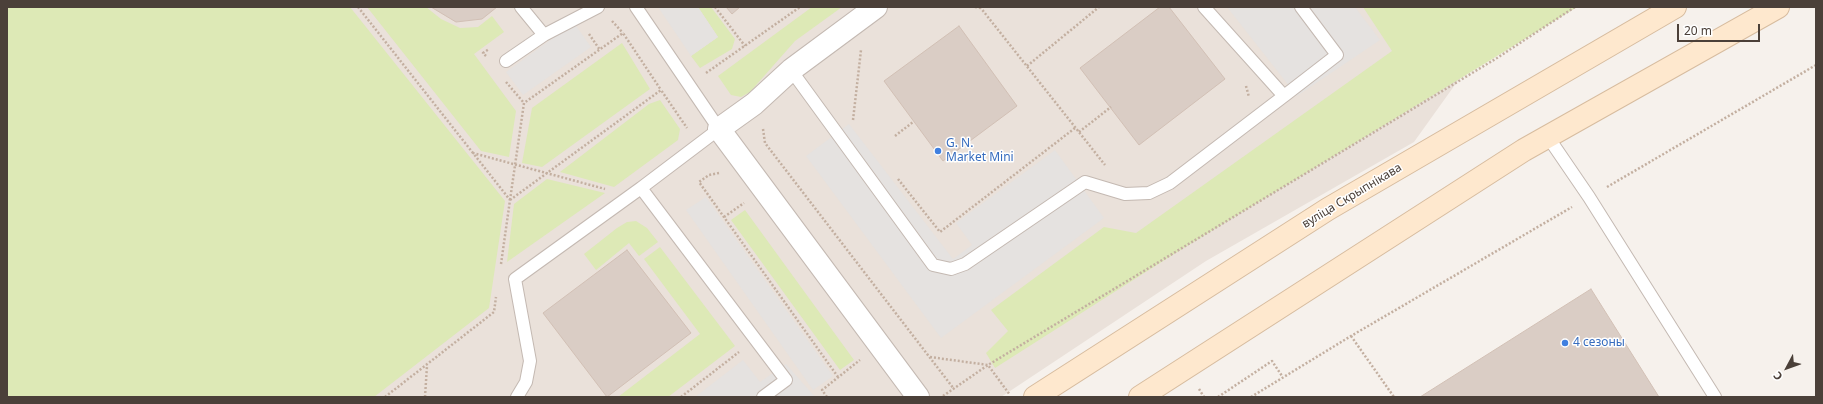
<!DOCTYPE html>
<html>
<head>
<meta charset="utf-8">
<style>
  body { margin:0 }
  #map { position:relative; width:1823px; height:404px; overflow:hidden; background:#f6f1ec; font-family:"Noto Sans",sans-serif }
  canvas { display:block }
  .frame { position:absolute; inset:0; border:8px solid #4b4039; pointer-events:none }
  .north { position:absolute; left:1767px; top:348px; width:40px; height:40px; -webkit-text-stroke:3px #fff; paint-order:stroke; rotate:229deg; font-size:11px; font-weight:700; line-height:16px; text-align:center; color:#4b4039 }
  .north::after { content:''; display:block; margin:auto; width:14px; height:18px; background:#4b4039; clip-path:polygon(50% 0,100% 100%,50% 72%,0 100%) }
  .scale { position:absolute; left:1677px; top:24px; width:83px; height:18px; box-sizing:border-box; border:2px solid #4b4039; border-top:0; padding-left:5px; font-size:12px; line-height:14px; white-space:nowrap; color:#4b4039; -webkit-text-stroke:3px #fff; paint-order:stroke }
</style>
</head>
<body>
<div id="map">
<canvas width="1823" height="404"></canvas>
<div class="frame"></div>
<div class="north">С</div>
<div class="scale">20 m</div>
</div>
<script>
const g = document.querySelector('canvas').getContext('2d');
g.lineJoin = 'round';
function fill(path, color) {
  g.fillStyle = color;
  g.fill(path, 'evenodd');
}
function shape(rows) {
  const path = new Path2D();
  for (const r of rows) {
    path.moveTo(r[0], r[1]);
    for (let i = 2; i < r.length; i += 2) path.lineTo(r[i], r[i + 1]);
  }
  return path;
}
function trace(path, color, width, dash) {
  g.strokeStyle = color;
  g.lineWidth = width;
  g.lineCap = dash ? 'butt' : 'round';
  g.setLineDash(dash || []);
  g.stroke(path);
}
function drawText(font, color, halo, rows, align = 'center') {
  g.font = font + ' "Noto Sans",sans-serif';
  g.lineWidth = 3;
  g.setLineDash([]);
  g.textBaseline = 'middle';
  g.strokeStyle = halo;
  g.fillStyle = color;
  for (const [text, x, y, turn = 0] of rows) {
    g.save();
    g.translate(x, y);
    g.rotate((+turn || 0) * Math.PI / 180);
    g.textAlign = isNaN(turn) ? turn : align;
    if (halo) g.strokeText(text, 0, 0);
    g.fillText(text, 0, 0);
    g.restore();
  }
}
const residential = shape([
  [7,7,1562,7,1477,54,1414,142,1206,261,1001,397,7,397]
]);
const green = shape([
  [7,7,350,7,505,201,489,308,374,397,7,397],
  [367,7,426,7,441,19,460,28,478,27,492,16,504,32,474,54,516,111,509,157,481,151],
  [698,7,711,7,735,39,732,49,700,68,691,56,718,37],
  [812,7,842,7,795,41,750,92,741,97,731,95,718,76],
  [1363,7,1577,7,1182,249,995,368,986,353,1008,331,991,310,1104,227,1136,233,1392,51],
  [622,43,650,89,542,167,522,163,532,108],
  [660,100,680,129,678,140,614,187,560,172,649,104],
  [547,179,605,193,507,262,514,204],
  [745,210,854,360,840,370,731,220],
  [636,221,647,228,658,242,639,256,629,243,596,270,584,254,617,228,627,222],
  [660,247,735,346,668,397,618,397,700,334,644,259]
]);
const parking = shape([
  [658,7,698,7,718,37,691,56],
  [1227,7,1355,7,1380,40,1297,96],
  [574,23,591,47,523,95,506,72],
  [849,124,953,259,972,245,956,223,1055,150,1104,218,941,338,806,156],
  [706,197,833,376,813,390,686,210],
  [743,360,760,382,786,364,815,397,695,397]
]);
const building = shape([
  [431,7,497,7,482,19,456,22,431,7],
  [726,7,740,7,732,14,726,7],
  [1160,7,1169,7,1225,79,1139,145,1080,68,1160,7],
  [959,26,1017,106,943,161,884,81,959,26],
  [627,250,691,333,607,397,543,313,627,250],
  [1591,289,1659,397,1420,397,1591,289]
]);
const path = shape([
  [358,7,473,153],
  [715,7,745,46],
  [975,7,981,8],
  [980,7,1105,165],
  [612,21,623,33],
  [589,34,600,50],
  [486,56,483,53,489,49],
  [1027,66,1099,7],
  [706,73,800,7],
  [506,82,524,103],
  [1246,86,1249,97],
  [853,120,861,50],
  [763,129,765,143,954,389],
  [1079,132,1111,107],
  [895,136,913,122],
  [719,173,709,175,699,182,838,377],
  [898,179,940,232,1075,128],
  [1607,187,1816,65],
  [510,200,661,90,687,128],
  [510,200,524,103,623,33,661,90],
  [724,217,744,203],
  [501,264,510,200,473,153,605,189],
  [1351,336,1394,397],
  [930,357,988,365,1010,395],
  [1199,389,1204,397],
  [943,396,988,365,1497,58,1575,7],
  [385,397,494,312,496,297],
  [425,397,427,366],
  [681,397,739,352],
  [827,397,822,390,860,360],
  [1218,397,1272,361,1282,376],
  [1251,397,1351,336,1572,207]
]);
const service = shape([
  [521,7,544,35],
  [636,7,719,129,641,188,786,380,763,397],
  [506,61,544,35,598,7],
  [791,70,933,265,951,269,965,264,1085,182,1125,194,1149,193,1170,183,1284,96,1204,7],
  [1284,96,1337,55,1301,7],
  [1548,137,1589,197,1715,397],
  [517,397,526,382,530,361,515,279,641,188]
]);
const minor = shape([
  [876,7,791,70,754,104,719,129,918,397]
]);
const secondary = shape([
  [1035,397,1328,209,1675,7],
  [1140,397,1524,150,1778,7]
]);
const markers = [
  [938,151,4,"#3f7fe0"],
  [1565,343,4,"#3f7fe0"]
];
const shopNames = [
  ["G. N.",946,144],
  ["Market Mini",946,158],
  ["4 сезоны",1573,343]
];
const streetNames = [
  ["вуліца Скрыпнікава",1352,196,-31]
];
fill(residential, '#eae1da');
fill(green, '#dde9b6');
fill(parking, '#e5e2e0');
fill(building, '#dacdc5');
trace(building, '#d2c0b5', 1);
trace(service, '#c4b9b2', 14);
trace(minor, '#c4b9b2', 24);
trace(secondary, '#d7bc9f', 24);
trace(path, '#c3afa0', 2.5, [2, 2]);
trace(service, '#fff', 12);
trace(minor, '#fff', 22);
trace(secondary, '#fee8ce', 22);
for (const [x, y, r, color] of markers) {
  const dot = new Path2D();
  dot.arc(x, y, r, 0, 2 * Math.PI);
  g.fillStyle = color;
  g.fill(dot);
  trace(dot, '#fff', 1.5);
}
drawText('12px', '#366cbe', '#fff', shopNames, 'left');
drawText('12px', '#4b4039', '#fff', streetNames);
</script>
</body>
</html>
